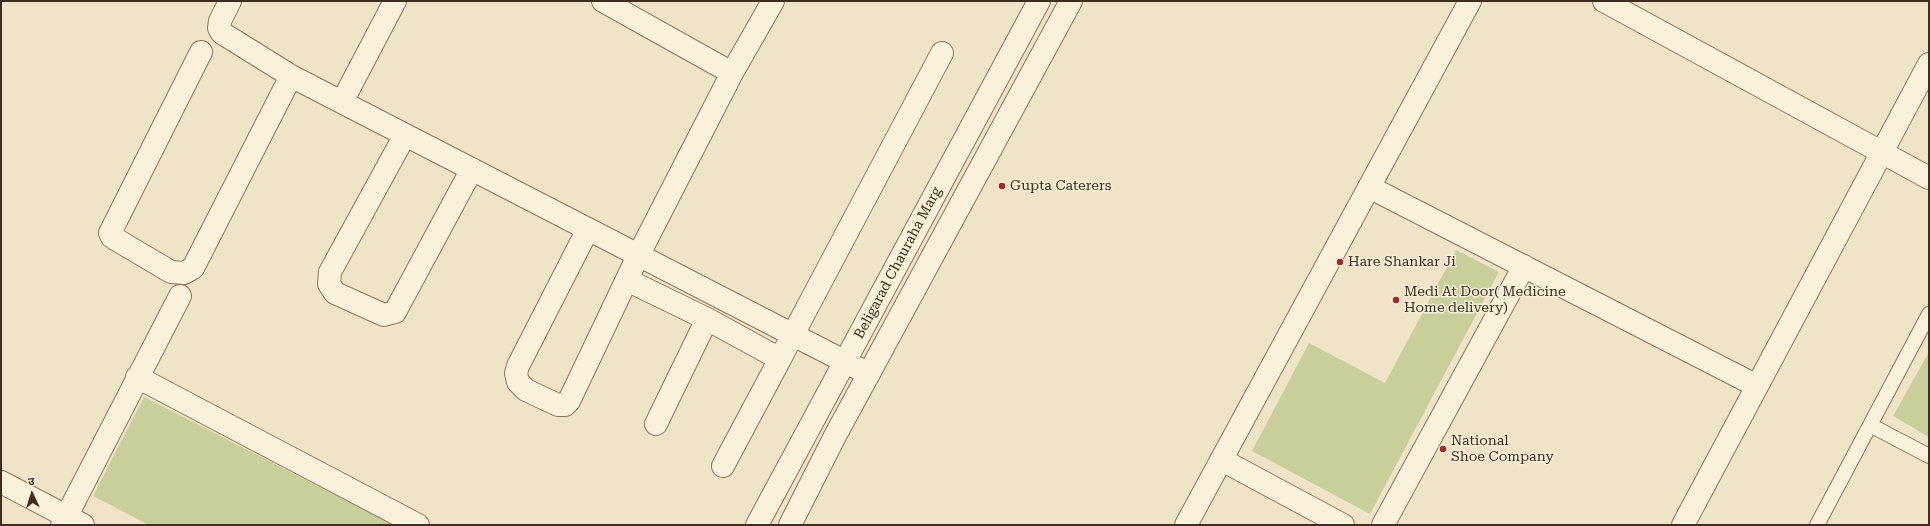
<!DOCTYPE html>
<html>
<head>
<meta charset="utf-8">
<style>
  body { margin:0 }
  #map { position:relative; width:1930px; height:526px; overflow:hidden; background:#f0e4c8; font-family:"Roboto Serif","Noto Sans Devanagari",serif }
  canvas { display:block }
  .frame { position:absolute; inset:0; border:2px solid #3d2e20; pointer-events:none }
  .north { position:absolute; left:12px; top:474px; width:40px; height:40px; -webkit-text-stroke:3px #f7eed8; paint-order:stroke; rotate:356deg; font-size:11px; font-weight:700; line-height:16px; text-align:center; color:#3d2e20 }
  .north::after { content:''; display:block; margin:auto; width:14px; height:18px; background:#3d2e20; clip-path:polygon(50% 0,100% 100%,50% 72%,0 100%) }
</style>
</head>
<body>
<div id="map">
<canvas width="1930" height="526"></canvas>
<div class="frame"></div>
<div class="north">उ</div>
</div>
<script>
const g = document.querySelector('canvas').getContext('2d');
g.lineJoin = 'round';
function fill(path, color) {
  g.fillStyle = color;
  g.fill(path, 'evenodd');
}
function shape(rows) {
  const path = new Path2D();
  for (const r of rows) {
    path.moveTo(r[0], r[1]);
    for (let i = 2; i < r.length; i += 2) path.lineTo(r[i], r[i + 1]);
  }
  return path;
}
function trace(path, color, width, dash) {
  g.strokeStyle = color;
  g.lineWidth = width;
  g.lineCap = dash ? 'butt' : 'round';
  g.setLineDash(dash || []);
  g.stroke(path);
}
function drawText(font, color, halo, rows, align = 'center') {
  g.font = font + ' "Roboto Serif",serif';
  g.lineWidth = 3;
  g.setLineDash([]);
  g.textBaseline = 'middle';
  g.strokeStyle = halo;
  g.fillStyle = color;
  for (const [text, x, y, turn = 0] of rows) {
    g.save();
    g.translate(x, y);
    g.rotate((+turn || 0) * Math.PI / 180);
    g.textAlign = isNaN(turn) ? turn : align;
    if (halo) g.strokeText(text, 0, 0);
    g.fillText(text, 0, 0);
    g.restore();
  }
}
const green = shape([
  [1456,250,1499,272,1370,514,1252,451,1309,343,1385,383],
  [1929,352,1929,437,1893,416],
  [144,397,394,525,149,525,93,496]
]);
const service = shape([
  [1870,425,1929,456],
  [1817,525,1929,314]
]);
const minor = shape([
  [230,1,220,21,219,28,222,33,291,76,869,374],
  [1604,1,1929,178],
  [201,52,110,233,112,237,171,272,184,273,193,268,291,76],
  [732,73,773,1],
  [342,102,395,1],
  [405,135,330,272,329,284,335,293,384,315,395,312,472,169],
  [1369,187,1757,386],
  [588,229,518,366,516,373,518,382,526,390,558,405,565,405,569,401,638,256,732,73,603,1],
  [627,280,707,319,780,359,723,466],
  [780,359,942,53],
  [137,377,418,525],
  [656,424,707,319],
  [1222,460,1343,525],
  [1,482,83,525],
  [62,525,180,296],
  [1186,525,1470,1],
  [1383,525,1524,266],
  [1683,525,1929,64]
]);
const tertiary = shape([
  [757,525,1039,1],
  [790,525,835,436,1071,1]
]);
const markers = [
  [1002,186,4,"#9e2a2b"],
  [1340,262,4,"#9e2a2b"],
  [1396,300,4,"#9e2a2b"],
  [1443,449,4,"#9e2a2b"]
];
const poiNames = [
  ["Gupta Caterers",1010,186],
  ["Hare Shankar Ji",1348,262],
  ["Medi At Door( Medicine",1404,292],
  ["Home delivery)",1404,308],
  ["National",1451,441],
  ["Shoe Company",1451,457]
];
const streetNames = [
  ["Beligarad Chauraha Marg",898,263,-62]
];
fill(green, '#c9cf9b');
trace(service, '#8d765c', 16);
trace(minor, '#8d765c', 24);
trace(tertiary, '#8d765c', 24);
trace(service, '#faf1dc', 14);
trace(minor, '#faf1dc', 22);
trace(tertiary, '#faf1dc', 22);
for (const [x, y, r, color] of markers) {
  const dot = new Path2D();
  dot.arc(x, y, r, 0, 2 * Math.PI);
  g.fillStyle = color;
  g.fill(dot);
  trace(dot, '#f7eed8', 1.5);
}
drawText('14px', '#3d2e20', '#f7eed8', poiNames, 'left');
drawText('14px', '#3d2e20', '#f7eed8', streetNames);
</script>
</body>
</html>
